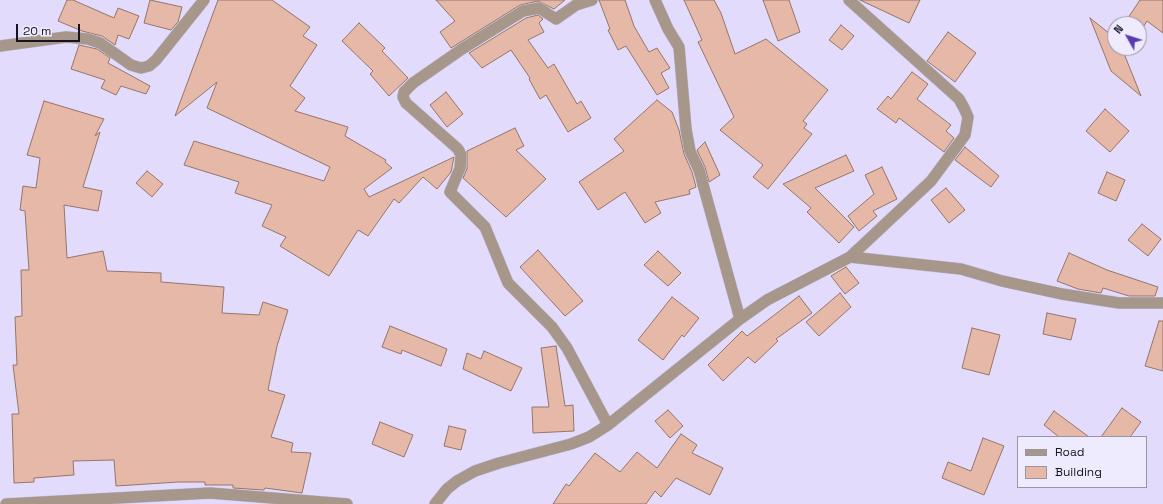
<!DOCTYPE html>
<html>
<head>
<meta charset="utf-8">
<style>
  body { margin:0 }
  #map { position:relative; width:1163px; height:504px; overflow:hidden; background:#e2dbfb; font-family:"Space Grotesk",sans-serif }
  canvas { display:block }
  .legend { position:absolute; left:1017px; top:436px; width:130px; height:52px; box-sizing:border-box; background:#efebfe; border:1px solid #9995a5; margin:0; padding:5px 7px; list-style:none; font-size:12px; color:#17141f }
  .legend li { display:flex; align-items:center; gap:8px; height:20px }
  .legend b { width:20px; border:1px solid #9995a5 }
  .north { position:absolute; left:1107px; top:16px; width:40px; height:40px; box-sizing:border-box; background:#efebfe; border:1px solid #9995a5; border-radius:50%; rotate:309deg; font-size:11px; font-weight:700; line-height:16px; text-align:center; color:#17141f }
  .north::after { content:''; display:block; margin:auto; width:14px; height:18px; background:#593ab2; clip-path:polygon(50% 0,100% 100%,50% 72%,0 100%) }
  .scale { position:absolute; left:16px; top:24px; width:64px; height:18px; box-sizing:border-box; border:2px solid #17141f; border-top:0; padding-left:5px; font-size:12px; line-height:14px; white-space:nowrap; color:#17141f; -webkit-text-stroke:3px #efebfe; paint-order:stroke }
</style>
</head>
<body>
<div id="map">
<canvas width="1163" height="504"></canvas>
<ul class="legend">
<li><b style="height:5px;background:#a7968a"></b>Road</li>
<li><b style="height:11px;background:#e6b8a7"></b>Building</li>
</ul>
<div class="north">N</div>
<div class="scale">20 m</div>
</div>
<script>
const g = document.querySelector('canvas').getContext('2d');
g.lineJoin = 'round';
function fill(path, color) {
  g.fillStyle = color;
  g.fill(path, 'evenodd');
}
function shape(rows) {
  const path = new Path2D();
  for (const r of rows) {
    path.moveTo(r[0], r[1]);
    for (let i = 2; i < r.length; i += 2) path.lineTo(r[i], r[i + 1]);
  }
  return path;
}
function trace(path, color, width, dash) {
  g.strokeStyle = color;
  g.lineWidth = width;
  g.lineCap = dash ? 'butt' : 'round';
  g.setLineDash(dash || []);
  g.stroke(path);
}
const building = shape([
  [67,0,73,0,114,18,118,8,139,16,129,39,118,35,115,45,102,36,82,31,58,21,67,0],
  [150,0,182,7,178,22,171,30,144,23,150,0],
  [218,0,272,0,310,27,303,36,317,45,290,86,305,98,295,111,348,127,345,136,386,160,385,162,392,168,364,189,369,197,454,157,451,172,437,189,423,177,399,203,394,199,368,236,358,230,329,276,280,246,286,237,262,226,272,205,235,193,239,182,184,165,194,141,324,181,330,167,207,108,217,82,175,116,218,0],
  [436,0,565,0,554,9,538,1,520,5,451,48,440,32,455,21,436,0],
  [599,0,625,0,634,26,649,52,657,48,670,68,661,73,669,88,657,95,626,46,618,50,608,30,610,29,599,0],
  [684,0,714,0,721,13,735,54,766,39,828,90,803,121,807,124,804,128,812,134,768,189,753,177,763,165,720,130,734,117,698,42,702,40,684,0],
  [763,0,789,0,800,32,778,41,763,0],
  [860,0,920,0,909,23,860,0],
  [1140,0,1163,0,1163,33,1147,21,1139,34,1139,24,1124,24,1140,0],
  [538,15,543,19,539,23,544,32,528,40,548,68,554,64,577,104,581,101,591,118,568,132,546,95,540,99,529,79,530,78,511,50,482,68,469,53,526,18,538,15],
  [1090,18,1115,38,1115,48,1130,48,1125,56,1141,96,1111,71,1090,18],
  [359,23,385,48,382,51,408,78,389,96,370,74,373,71,342,41,359,23],
  [841,25,854,36,842,50,829,40,841,25],
  [948,32,976,53,955,82,927,61,948,32],
  [79,45,97,49,110,58,108,63,150,86,146,94,121,86,116,95,101,88,105,80,71,69,79,45],
  [912,72,928,84,917,99,951,125,946,131,954,138,944,152,899,118,896,123,877,109,888,96,891,99,912,72],
  [446,92,463,114,447,127,430,105,446,92],
  [657,100,672,112,679,130,684,154,692,172,696,187,689,190,690,194,655,202,661,213,645,223,625,192,598,210,579,182,624,151,614,139,657,100],
  [44,101,104,119,95,136,100,132,83,187,102,191,98,211,64,205,67,258,103,251,107,271,161,273,161,282,224,287,222,313,259,315,263,302,288,310,277,346,268,390,285,395,271,437,293,443,291,452,311,453,302,493,265,488,264,490,233,488,233,485,205,485,205,482,178,482,116,486,114,460,73,461,74,475,34,478,34,482,14,483,12,414,19,414,13,365,17,365,15,317,22,316,21,270,29,270,25,211,20,210,23,186,36,188,40,158,27,155,44,101],
  [1105,109,1129,131,1110,152,1086,131,1105,109],
  [515,128,524,146,516,150,546,179,506,217,463,178,467,169,467,151,515,128],
  [705,142,720,175,709,182,705,167,697,150,705,142],
  [965,147,999,176,991,187,955,160,965,147],
  [846,155,854,171,815,188,854,227,839,243,807,212,811,208,783,184,846,155],
  [882,167,897,199,873,211,877,216,859,231,848,216,874,194,865,175,882,167],
  [147,171,163,184,152,197,136,183,147,171],
  [1107,172,1125,180,1116,201,1098,193,1107,172],
  [946,188,965,210,949,223,931,200,946,188],
  [1142,224,1161,239,1148,256,1128,240,1142,224],
  [538,250,583,301,565,316,520,267,538,250],
  [658,251,681,273,668,286,644,265,658,251],
  [1069,253,1107,270,1158,287,1155,296,1129,296,1103,288,1101,293,1078,289,1057,281,1069,253],
  [846,267,859,283,845,294,831,276,846,267],
  [840,293,851,307,819,336,806,322,840,293],
  [799,296,812,313,776,339,778,341,755,363,748,357,723,381,708,365,742,331,747,336,799,296],
  [672,297,699,318,684,337,682,335,663,360,638,340,672,297],
  [1047,313,1076,319,1071,340,1043,334,1047,313],
  [1159,321,1163,321,1163,371,1145,366,1159,321],
  [390,326,447,349,441,366,402,350,401,354,382,347,390,326],
  [972,328,1000,335,989,375,962,368,972,328],
  [556,346,565,406,573,405,574,431,533,433,532,407,549,407,541,348,556,346],
  [484,351,522,368,511,391,463,369,467,353,481,359,484,351],
  [1122,408,1141,422,1130,437,1101,437,1122,408],
  [668,410,683,426,670,438,655,421,668,410],
  [1054,411,1089,437,1059,437,1044,425,1054,411],
  [380,422,413,435,404,457,372,444,380,422],
  [449,426,466,430,461,450,444,446,449,426],
  [681,434,697,445,692,453,723,468,710,495,676,478,661,497,655,491,646,504,553,504,566,484,569,486,595,453,620,472,637,452,657,468,681,434],
  [983,438,1004,446,984,495,942,478,948,462,971,471,983,438]
]);
const minor = shape([
  [592,0,576,5,556,19,539,8,523,11,462,49,413,83,404,92,403,97,406,103,458,149,461,155,460,168,450,192,485,227,508,283,552,327,567,348,608,425],
  [655,0,668,29,679,47,686,129,690,151,699,170,740,319],
  [0,46,66,37,88,39,100,43,131,65,141,68,149,66,156,60,204,0],
  [850,257,961,269,1002,281,1062,294,1119,303,1163,303],
  [6,504,210,493,347,504],
  [435,504,447,489,457,481,475,471,499,463,571,444,589,437,608,425,740,319,767,300,850,257,931,181,965,135,968,117,964,108,959,99,849,0]
]);
fill(building, '#e6b8a7');
trace(building, '#95756a', 1);
trace(minor, '#bdb7d3', 12);
trace(minor, '#a7968a', 11);
</script>
</body>
</html>
